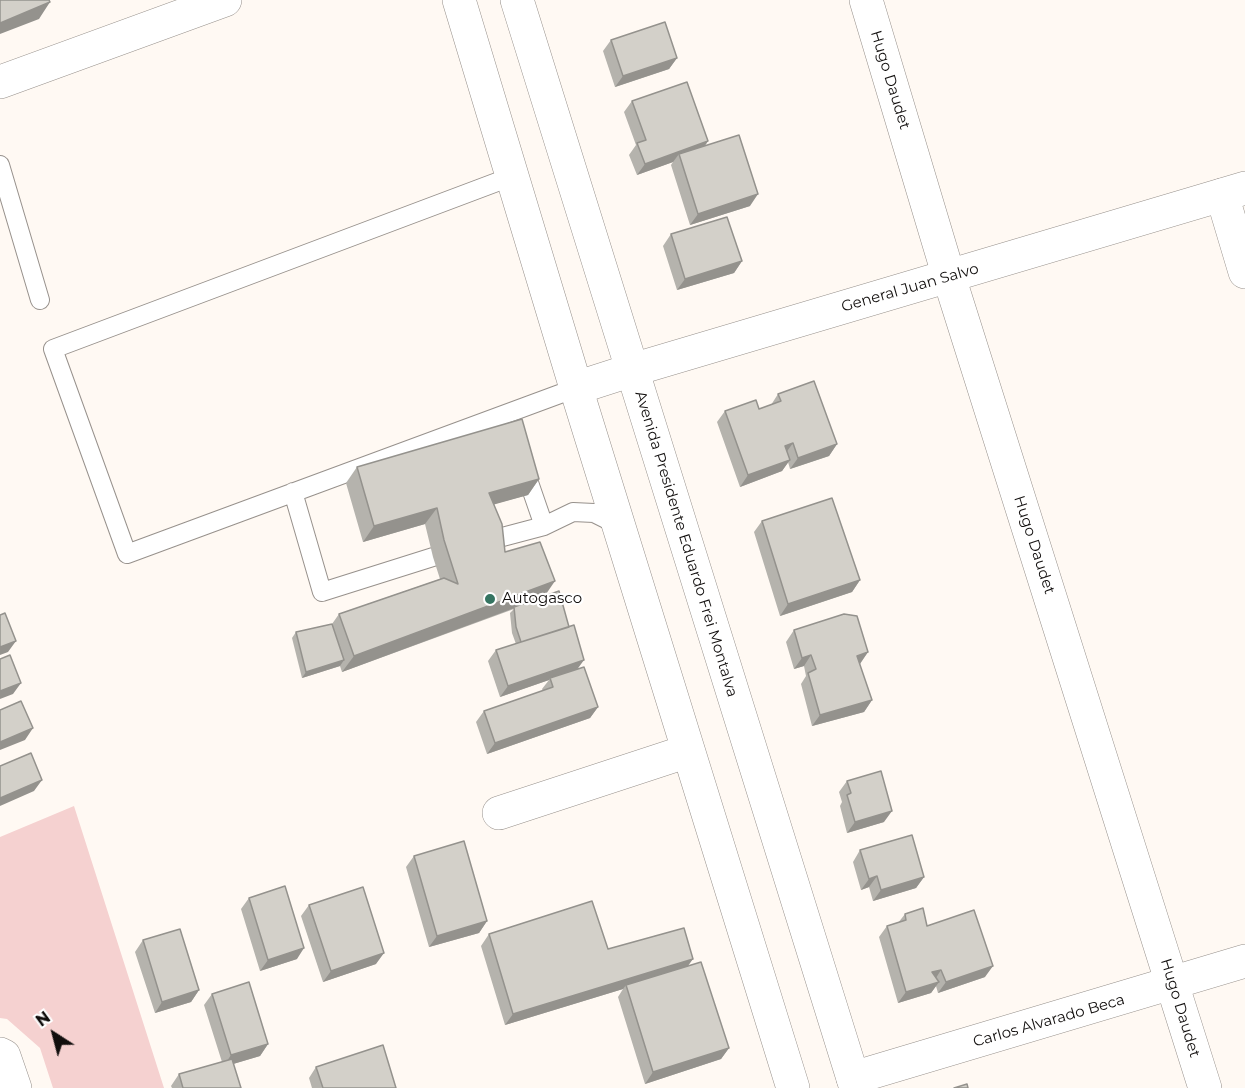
<!DOCTYPE html>
<html>
<head>
<meta charset="utf-8">
<style>
  body { margin:0 }
  #map { position:relative; width:1245px; height:1088px; overflow:hidden; background:#fff9f3; font-family:Montserrat,sans-serif }
  canvas { display:block }
  .north { position:absolute; left:24px; top:1004px; width:60px; height:60px; -webkit-text-stroke:4px #fff; paint-order:stroke; rotate:324deg; font-size:16px; font-weight:700; line-height:24px; text-align:center; color:#110e0d }
  .north::after { content:''; display:block; margin:auto; width:21px; height:27px; background:#110e0d; clip-path:polygon(50% 0,100% 100%,50% 72%,0 100%) }
</style>
</head>
<body>
<div id="map">
<canvas width="1245" height="1088"></canvas>
<div class="north">N</div>
</div>
<script>
const g = document.querySelector('canvas').getContext('2d');
g.lineJoin = 'round';
function fill(path, color) {
  g.fillStyle = color;
  g.fill(path, 'evenodd');
}
function shape(rows) {
  const path = new Path2D();
  for (const r of rows) {
    path.moveTo(r[0], r[1]);
    for (let i = 2; i < r.length; i += 2) path.lineTo(r[i], r[i + 1]);
  }
  return path;
}
function trace(path, color, width, dash) {
  g.strokeStyle = color;
  g.lineWidth = width;
  g.lineCap = dash ? 'butt' : 'round';
  g.setLineDash(dash || []);
  g.stroke(path);
}
function drawText(font, color, halo, rows, align = 'center') {
  g.font = font + ' Montserrat,sans-serif';
  g.lineWidth = 4.5;
  g.setLineDash([]);
  g.textBaseline = 'middle';
  g.strokeStyle = halo;
  g.fillStyle = color;
  for (const [text, x, y, turn = 0] of rows) {
    g.save();
    g.translate(x, y);
    g.rotate((+turn || 0) * Math.PI / 180);
    g.textAlign = isNaN(turn) ? turn : align;
    if (halo) g.strokeText(text, 0, 0);
    g.fillText(text, 0, 0);
    g.restore();
  }
}
const green = shape([
  [74,806,164,1088,53,1088,40,1048,7,1019,0,1018,0,837]
]);
const service = shape([
  [0,165,40,300],
  [513,176,53,349,127,554,576,388],
  [524,468,544,526],
  [293,492,322,592,433,557],
  [491,540,544,526,573,512,594,513,618,525]
]);
const minor = shape([
  [866,0,949,277,1205,1088],
  [0,82,225,0],
  [1222,195,1245,272],
  [499,813,688,751],
  [0,1054,4,1056,15,1088],
  [853,1078,1245,961]
]);
const tertiary = shape([
  [576,388,632,370,1245,188]
]);
const secondary = shape([
  [459,0,576,388,793,1088],
  [517,0,856,1088]
]);
const wall = shape([
  [611,40,677,58,669,69,615,87,603,51],
  [632,101,708,141,705,146,750,206,690,225,671,165,673,162,637,175,629,155,636,145,624,112],
  [671,234,742,261,734,273,677,290,663,246],
  [778,394,837,444,829,456,790,469,788,462,782,471,740,487,717,422,725,411,759,409,771,405],
  [357,467,539,479,528,495,494,504,505,552,545,596,578,669,598,707,590,718,487,754,476,722,484,711,543,691,542,689,549,680,500,697,488,661,496,650,516,644,512,633,510,613,514,609,342,672,340,666,302,678,292,638,296,632,332,624,339,614,440,579,433,557,425,524,363,542,346,483],
  [762,521,860,580,852,592,780,616,754,532],
  [794,630,868,652,859,664,872,700,864,712,812,726,801,684,806,676,804,666,794,669,786,642],
  [847,781,884,822,847,833,840,806,842,802,839,792],
  [860,850,924,877,916,888,873,901,869,887,861,890,853,862],
  [414,856,487,921,479,933,429,947,406,867],
  [249,898,297,959,260,971,241,909],
  [309,905,376,964,323,982,301,916],
  [905,914,927,926,985,977,938,993,936,986,931,993,898,1003,879,937,887,926,898,923],
  [489,934,608,949,687,966,729,1048,721,1059,645,1084,618,997,623,989,505,1025,481,946],
  [143,940,199,990,191,1002,155,1013,135,952],
  [212,994,268,1044,260,1056,233,1064,241,1088,172,1088,171,1086,179,1074,222,1062,204,1005],
  [316,1067,396,1088,312,1088,309,1078]
]);
const shadedWall = shape([
  [50,2,39,19,0,34,0,23],
  [677,58,669,69,615,87,623,76],
  [708,141,700,152,679,154,673,162,637,175,645,164],
  [758,194,750,206,690,225,698,214],
  [742,261,734,273,677,290,685,279],
  [793,443,785,454,785,446],
  [837,444,829,456,790,469,798,458],
  [790,460,782,471,740,487,748,475],
  [539,479,528,495,478,509,489,493],
  [437,508,425,524,363,542,374,526],
  [860,580,852,592,780,616,788,604],
  [555,581,544,597,342,672,354,656],
  [16,641,8,652,0,655,0,647],
  [868,652,860,664,849,667,857,656],
  [811,655,804,666,794,669,802,658],
  [344,660,340,666,302,678,306,672],
  [584,660,576,671,550,678,549,680,500,697,508,686],
  [21,683,13,694,0,699,0,691],
  [872,700,864,712,812,726,820,715],
  [598,707,590,718,487,754,495,743],
  [33,728,25,740,0,750,0,742],
  [42,780,34,791,0,806,0,798],
  [892,811,884,822,847,833,855,822],
  [877,876,869,887,861,890,869,879],
  [924,877,916,888,873,901,881,890],
  [487,921,479,933,429,947,437,936],
  [304,948,297,959,260,971,268,960],
  [384,953,376,964,323,982,331,971],
  [693,959,685,970,626,985,623,989,505,1025,513,1014],
  [993,966,985,977,938,993,946,982],
  [941,970,934,981,932,972],
  [939,982,931,993,898,1003,906,992],
  [199,990,191,1002,155,1013,162,1002],
  [268,1044,260,1056,223,1067,231,1055],
  [729,1048,721,1059,645,1084,653,1072]
]);
const building = shape([
  [0,0,49,0,50,2,0,23,0,0],
  [665,22,677,58,623,76,611,40,665,22],
  [687,82,708,141,645,164,637,143,646,140,632,101,687,82],
  [739,135,758,194,698,214,679,154,739,135],
  [727,217,742,261,685,279,671,234,727,217],
  [814,381,837,444,798,458,793,443,785,446,790,460,748,475,725,411,756,400,759,409,781,401,778,394,814,381],
  [522,419,539,479,489,493,502,524,505,552,540,542,555,581,354,656,339,614,444,578,458,584,444,540,437,508,374,526,357,467,522,419],
  [832,498,860,580,788,604,762,521,832,498],
  [559,591,569,627,521,642,516,627,514,607,559,591],
  [5,613,16,641,0,647,0,615,5,613],
  [844,614,857,616,868,652,857,656,872,700,820,715,808,673,816,669,811,655,802,658,794,630,844,614],
  [332,624,344,660,306,672,296,632,332,624],
  [574,625,584,660,508,686,496,650,574,625],
  [10,655,21,683,0,691,0,659,10,655],
  [584,667,598,707,495,743,484,711,553,687,550,678,584,667],
  [21,701,33,728,0,742,0,710,21,701],
  [31,753,42,780,0,798,0,766,31,753],
  [881,771,892,811,855,822,847,795,851,793,847,781,881,771],
  [912,835,924,877,881,890,877,876,869,879,860,850,912,835],
  [464,841,487,921,437,936,414,856,464,841],
  [285,886,304,948,268,960,249,898,285,886],
  [363,887,384,953,331,971,309,905,363,887],
  [592,901,608,949,684,928,693,959,513,1014,489,934,592,901],
  [923,908,927,926,974,910,993,966,946,982,941,970,932,972,939,982,906,992,887,926,906,920,905,914,923,908],
  [180,929,199,990,162,1002,143,940,180,929],
  [701,962,729,1048,653,1072,626,985,701,962],
  [249,982,268,1044,231,1055,212,994,249,982],
  [383,1045,396,1088,323,1088,316,1067,383,1045],
  [232,1059,241,1088,183,1088,179,1074,232,1059],
  [967,1084,968,1088,954,1088,967,1084]
]);
const markers = [
  [490,599,6,"#357461"]
];
const streetNames = [
  ["Hugo Daudet",890,80,73],
  ["General Juan Salvo",910,288,-16],
  ["Avenida Presidente Eduardo Frei Montalva",686,544,73],
  ["Hugo Daudet",1034,545,72],
  ["Hugo Daudet",1180,1008,73],
  ["Carlos Alvarado Beca",1049,1021,-16]
];
const poiNames = [
  ["Autogasco",502,599]
];
fill(green, '#f5d1d0');
trace(service, '#97918c', 20);
trace(minor, '#97918c', 34);
trace(tertiary, '#97918c', 34);
trace(secondary, '#97918c', 34);
trace(service, '#fff', 18);
trace(minor, '#fff', 33);
trace(tertiary, '#fff', 33);
trace(secondary, '#fff', 33);
fill(wall, '#b5b3ad');
fill(shadedWall, '#94928d');
fill(building, '#d3d0c9');
trace(building, '#94928d', 1.5);
for (const [x, y, r, color] of markers) {
  const dot = new Path2D();
  dot.arc(x, y, r, 0, 2 * Math.PI);
  g.fillStyle = color;
  g.fill(dot);
  trace(dot, '#fff', 2);
}
drawText('15px', '#110e0d', '#fff', streetNames);
drawText('15px', '#110e0d', '#fff', poiNames, 'left');
</script>
</body>
</html>
